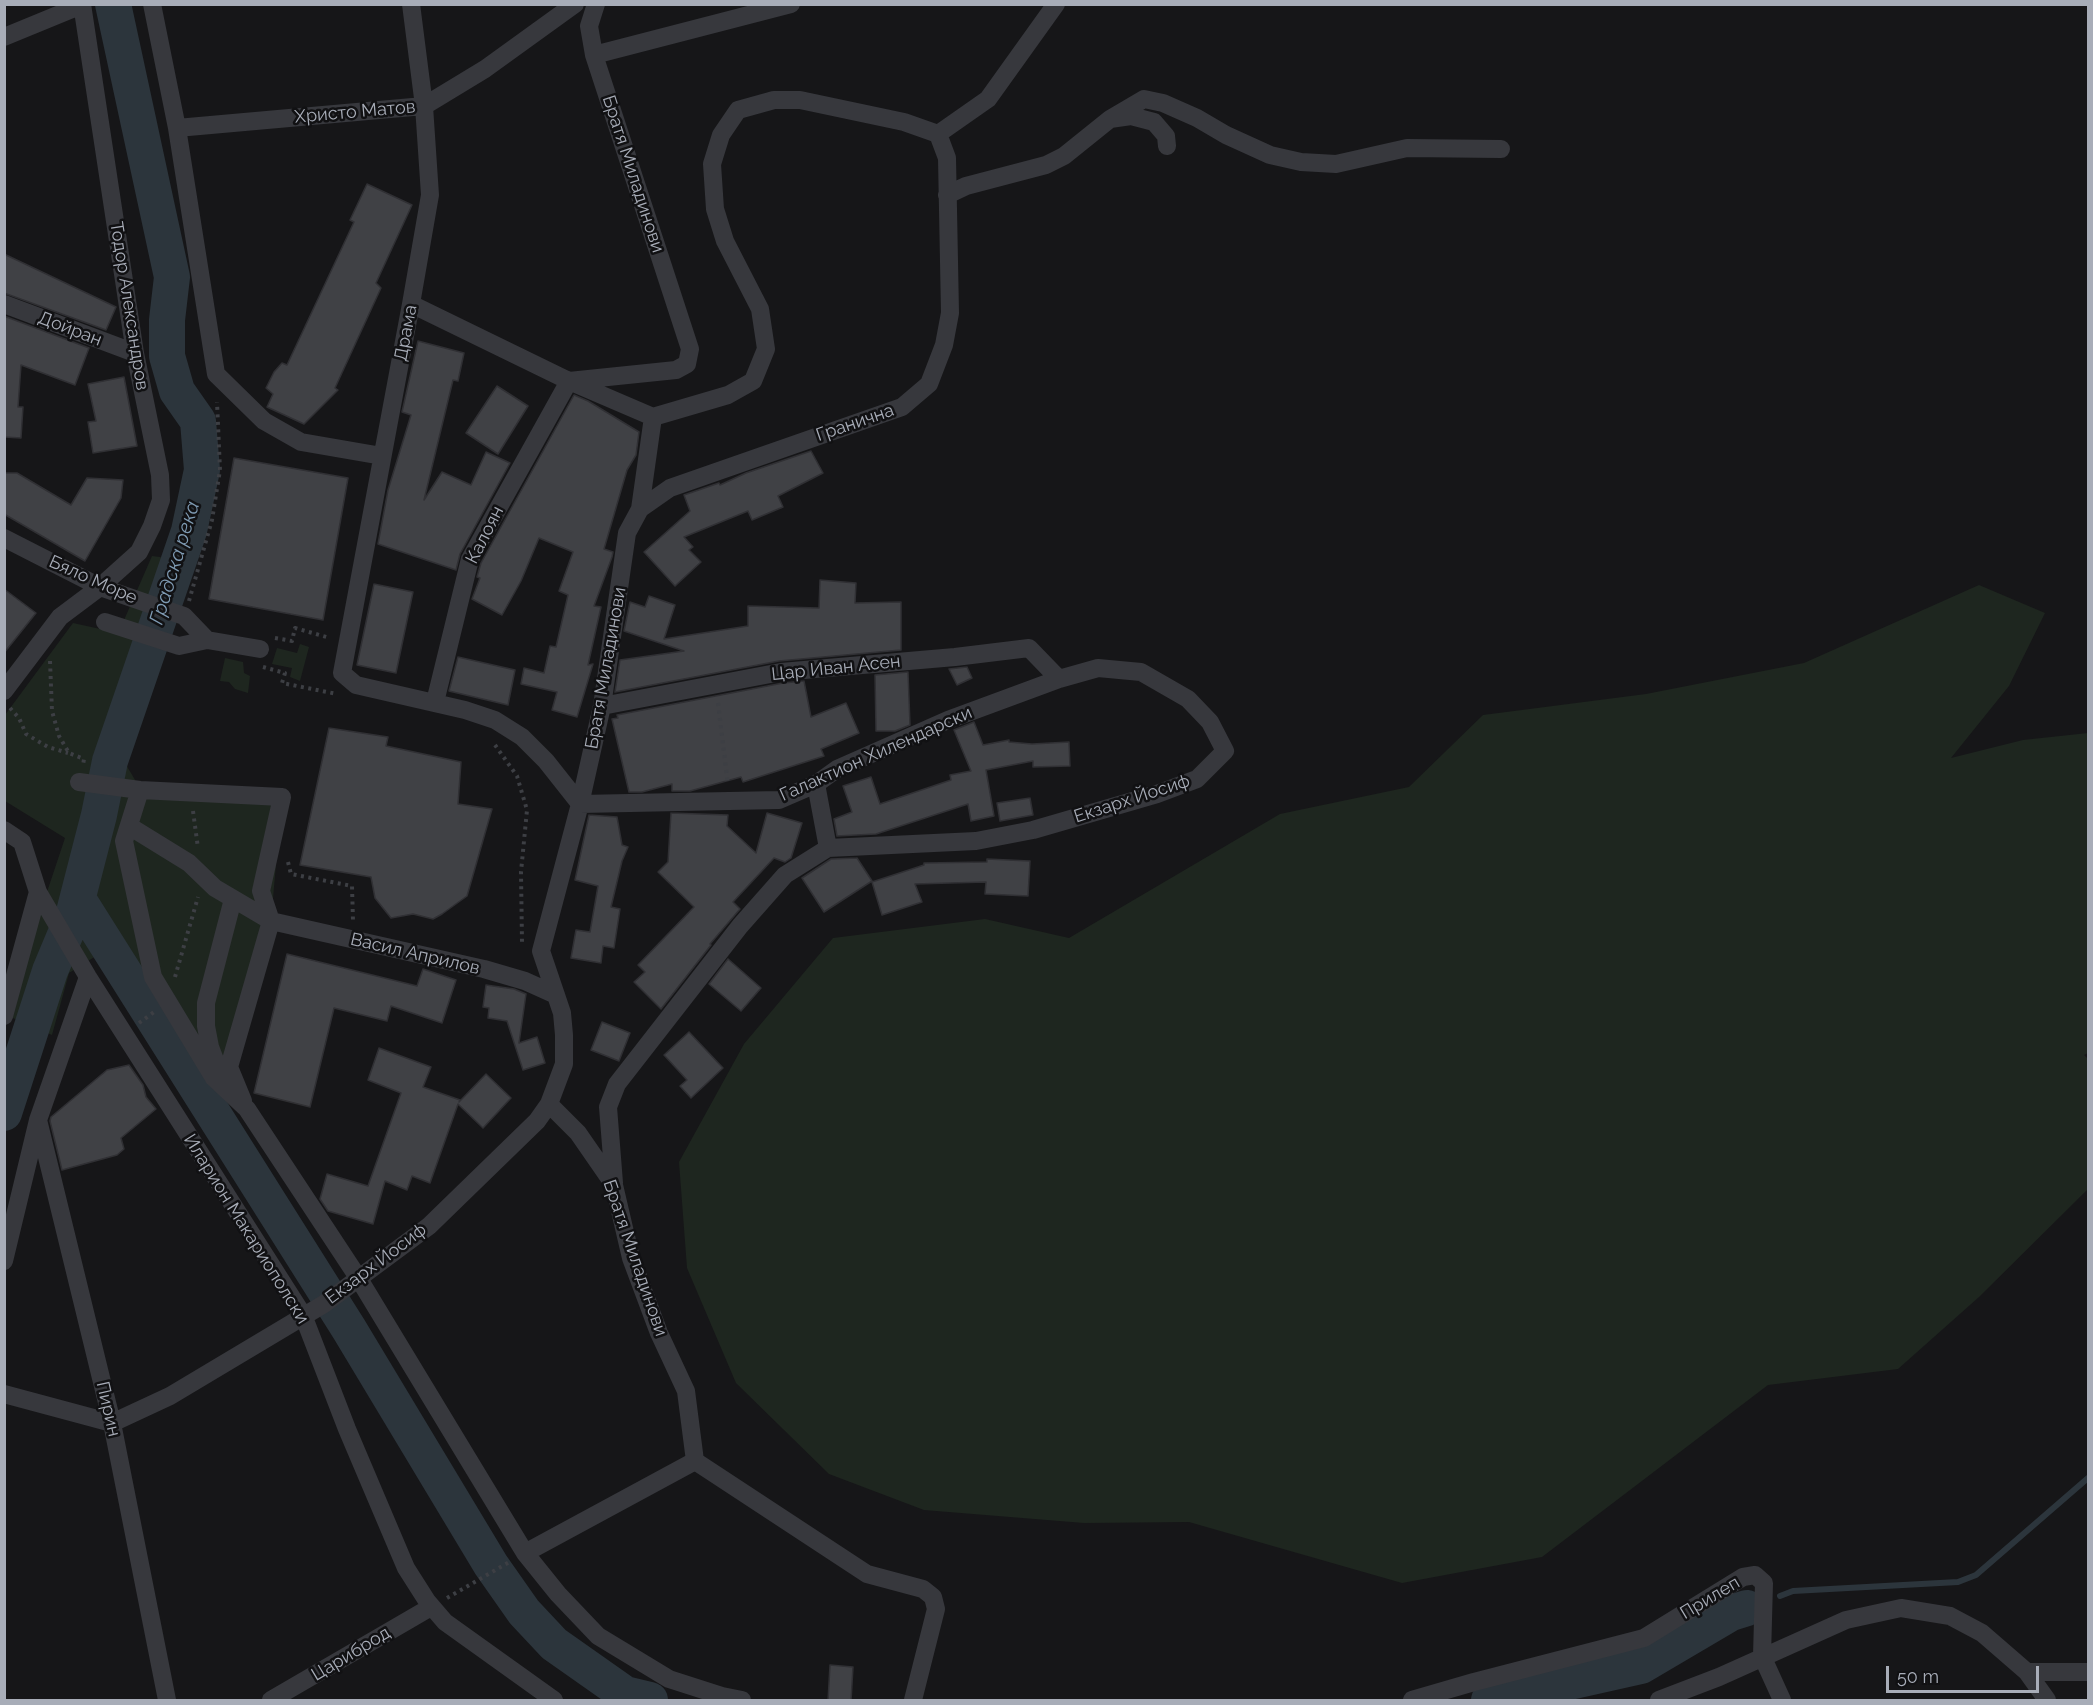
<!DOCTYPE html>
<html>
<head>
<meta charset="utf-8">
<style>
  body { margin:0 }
  #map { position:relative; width:2093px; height:1705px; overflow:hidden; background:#161618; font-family:Raleway,sans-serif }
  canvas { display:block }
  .frame { position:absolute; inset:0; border:6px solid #a8adb8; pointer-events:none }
  .scale { position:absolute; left:1886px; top:1666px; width:153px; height:27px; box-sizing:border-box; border:3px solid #a8adb8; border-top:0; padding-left:8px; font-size:18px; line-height:21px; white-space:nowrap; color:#a8adb8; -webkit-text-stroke:4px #111113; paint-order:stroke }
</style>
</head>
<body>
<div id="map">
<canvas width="2093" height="1705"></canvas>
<div class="frame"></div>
<div class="scale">50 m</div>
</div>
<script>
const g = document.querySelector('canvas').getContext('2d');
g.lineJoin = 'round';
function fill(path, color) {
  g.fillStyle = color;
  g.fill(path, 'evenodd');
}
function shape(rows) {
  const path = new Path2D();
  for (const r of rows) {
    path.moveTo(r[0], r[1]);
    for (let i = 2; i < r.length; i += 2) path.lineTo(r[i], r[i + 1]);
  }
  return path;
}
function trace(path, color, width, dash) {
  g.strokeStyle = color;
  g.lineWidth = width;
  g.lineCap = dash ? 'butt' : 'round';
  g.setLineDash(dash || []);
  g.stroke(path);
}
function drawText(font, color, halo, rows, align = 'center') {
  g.font = font + ' Raleway,sans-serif';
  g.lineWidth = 5;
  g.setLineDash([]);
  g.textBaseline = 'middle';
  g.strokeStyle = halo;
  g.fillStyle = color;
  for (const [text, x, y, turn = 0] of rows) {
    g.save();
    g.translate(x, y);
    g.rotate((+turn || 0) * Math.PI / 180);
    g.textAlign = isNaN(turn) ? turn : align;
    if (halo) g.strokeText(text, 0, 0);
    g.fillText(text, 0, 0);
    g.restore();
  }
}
const green = shape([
  [152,556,191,561,186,582,155,656,125,763,141,790,282,797,271,921,229,1067,188,1097,96,956,69,973,52,1035,6,1015,65,838,5,801,5,715,73,623,105,630,121,627],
  [1979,585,2045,613,2009,686,1951,758,2023,740,2088,733,2088,1053,2084,1055,2088,1059,2088,1189,1979,1297,1898,1369,1768,1385,1542,1557,1402,1583,1189,1522,1084,1523,924,1510,829,1474,736,1383,687,1268,679,1162,744,1044,833,938,985,919,1069,938,1280,814,1409,787,1483,715,1646,694,1804,663],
  [300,644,309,647,300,681,290,677,292,668,272,664,277,648,297,653],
  [225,658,243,662,244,673,250,676,248,693,235,689,229,682,220,681]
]);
const stream = shape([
  [1780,1596,1793,1591,1958,1582,1976,1575,2088,1478]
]);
const river = shape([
  [78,899,349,1329,491,1565,524,1612,554,1644,625,1694,650,1700],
  [4,1113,50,971,73,916,99,815,110,761,189,531,202,470,198,421,177,391,167,356,167,320,172,277,113,4],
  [1489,1700,1641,1666,1731,1613,1747,1608]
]);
const building = shape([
  [367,184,412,205,376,283,381,288,335,388,338,390,304,424,267,407,273,394,266,388,274,372,282,363,287,365,354,222,350,220,367,184],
  [4,254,116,307,106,330,4,293,4,254],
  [4,316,89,348,75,385,21,365,18,407,23,407,21,438,4,437,4,316],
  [418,341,464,353,458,381,453,380,424,500,442,472,471,485,486,452,510,463,460,554,456,570,378,544,388,490,411,415,402,412,418,341],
  [124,377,137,446,93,453,88,422,96,421,88,384,124,377],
  [497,386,528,406,498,454,466,433,497,386],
  [574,395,588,401,639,432,636,455,627,470,604,549,613,552,612,557,594,606,601,607,588,665,593,664,577,717,552,710,557,692,521,684,524,668,544,673,550,646,556,647,568,595,559,591,573,552,539,538,521,581,502,615,472,599,480,578,477,577,481,563,574,395],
  [811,451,823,473,778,496,783,507,752,520,748,511,684,537,693,547,689,550,701,562,675,586,644,552,690,511,684,495,719,483,720,485,746,473,811,451],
  [234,458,348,478,323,620,209,599,234,458],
  [4,473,17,473,71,505,87,478,123,480,121,498,85,561,4,514,4,473],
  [820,580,856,583,855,603,901,602,901,650,779,661,615,692,620,660,684,651,624,631,630,602,645,607,649,596,675,605,664,639,748,626,748,606,819,608,820,580],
  [374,584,413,592,396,673,357,665,374,584],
  [4,589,36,613,4,653,4,589],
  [458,657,515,670,508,705,449,691,458,657],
  [967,667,972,678,957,685,949,669,967,667],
  [908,672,910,725,895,731,876,731,875,675,908,672],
  [804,681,811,717,846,703,859,733,821,749,824,756,743,782,741,777,690,791,672,791,672,784,642,792,629,792,612,719,618,718,617,715,783,683,804,681],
  [974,722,983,745,1009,740,1009,742,1032,744,1069,742,1070,766,1033,767,1033,761,986,770,994,816,971,821,968,804,876,834,837,836,834,819,852,812,843,786,871,777,880,804,951,780,950,775,971,771,954,730,974,722],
  [329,728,388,737,386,746,461,762,458,804,492,809,467,896,442,914,433,919,413,914,391,918,375,898,371,877,300,865,329,728],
  [1030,798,1033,815,1000,821,997,803,1030,798],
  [671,813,728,815,727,826,756,853,767,813,802,823,791,858,785,862,774,858,733,902,740,909,710,944,711,945,661,1009,634,982,645,972,638,965,694,907,658,872,668,862,671,813],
  [589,815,617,817,622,845,628,847,622,861,611,907,620,909,614,948,603,946,601,963,571,958,576,930,590,932,598,886,575,880,589,815],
  [857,858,872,881,824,912,802,878,831,859,857,858],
  [987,859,1030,861,1028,896,985,894,986,882,915,884,922,902,882,915,872,882,924,865,924,863,987,862,987,859],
  [287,954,417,986,423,969,456,980,442,1023,391,1006,387,1021,334,1008,310,1107,254,1093,287,954],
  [728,959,761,988,741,1011,709,984,728,959],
  [486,985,514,989,526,994,519,1043,537,1037,545,1063,523,1070,507,1021,488,1018,489,1008,483,1007,486,985],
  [602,1022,630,1033,619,1061,591,1050,602,1022],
  [689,1032,723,1068,691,1098,680,1086,687,1080,664,1055,689,1032],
  [379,1048,431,1067,423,1087,460,1100,459,1102,486,1074,511,1098,483,1128,458,1104,430,1183,412,1176,407,1190,385,1181,373,1224,328,1211,320,1199,327,1174,368,1186,401,1093,368,1080,379,1048],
  [129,1065,143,1085,146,1097,156,1109,121,1138,124,1149,117,1155,62,1170,50,1121,51,1117,107,1070,129,1065],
  [830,1665,853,1667,851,1701,828,1701,830,1665]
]);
const path = shape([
  [189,601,212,520,220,470,217,402],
  [275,638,292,641,295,628,330,638],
  [50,661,52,711,59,736,69,753,84,759,83,765],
  [263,667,285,673,282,683,337,694],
  [718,703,728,785],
  [10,708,19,718,26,734,48,747,68,753],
  [495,745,517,776,527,810,521,872,522,942],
  [193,811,198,848],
  [288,862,291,874,352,886,353,921],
  [175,977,198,897],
  [139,1023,154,1012],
  [447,1598,511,1561]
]);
const street = shape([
  [152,4,177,128,216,374,264,421,301,442,382,456],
  [411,4,424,106,430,195,411,304,342,673,356,685,465,710,495,720,522,737,546,761,580,804],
  [596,4,589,26,594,55,690,349,687,364,676,370,569,381,653,417,640,509,627,533,602,706,580,804,541,951,562,1013,564,1035,564,1064,549,1104,578,1133,614,1185,631,1258,659,1333,686,1391,695,1461],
  [4,37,82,5],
  [594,55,791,4],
  [1110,119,1144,99,1163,103,1197,118,1226,135,1270,155,1301,162,1336,164,1407,148,1501,149],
  [177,128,424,106,485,69,575,4],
  [947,195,966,186,1046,165,1064,156,1110,119,1131,116,1154,122,1166,136,1167,146],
  [4,304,135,353],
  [411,304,569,381,470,559,435,702],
  [653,417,728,395,753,381,766,349,760,309,725,241,715,209,712,164,721,135,738,110,774,100,800,100,904,122,938,134,988,99,1056,4],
  [640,509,670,488,902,407,929,384,944,345,950,313,947,158,938,134],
  [4,538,100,587,184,616,207,640],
  [105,622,179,646,207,640,260,649],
  [4,691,60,617,100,587,139,552,152,526,161,500,160,475,135,353,82,4],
  [602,706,781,672,955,657,1029,648,1059,679],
  [79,782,140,790,282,797,261,891,271,921,229,1067,243,1101],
  [140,790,124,841,153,977,214,1078,247,1109,359,1279,525,1553,558,1594,598,1636,669,1679,722,1696,742,1700],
  [580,804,779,800,816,784,837,769,948,720,1059,679,1098,668,1141,672,1188,699,1210,722,1225,751,1197,779,1157,794,1033,830,976,841,828,848],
  [129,826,189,863,215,888,271,921,484,969,525,981,556,995],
  [4,830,22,842,38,892,88,977,303,1315,347,1429,406,1568,427,1601,445,1622,554,1700],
  [4,1016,38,892],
  [218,1068,210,1047,206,1026,206,1003,233,899],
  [38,1120,112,1423,167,1700],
  [614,1183,608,1107,617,1084,740,926,785,875,828,848,816,784],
  [4,1261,38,1120,88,977],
  [4,1394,112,1423,170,1396,324,1304,429,1226,537,1121,549,1104],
  [695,1461,867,1574,923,1589,933,1597,936,1609,913,1700],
  [525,1553,695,1461],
  [2027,1672,2088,1672],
  [271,1700,431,1607],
  [1412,1700,1474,1682,1644,1638,1743,1577,1755,1575,1764,1583,1762,1656,1782,1700],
  [1659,1700,1719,1677,1846,1620,1901,1608,1950,1616,1982,1633,2027,1672,2047,1700]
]);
const streetNames = [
  ["Христо Матов",355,112,-5],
  ["Братя Миладинови",633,174,72],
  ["Тодор Александров",129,306,81],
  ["Дойран",70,329,21],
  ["Драма",406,333,-79],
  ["Гранична",855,423,-19],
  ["Калоян",485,535,-63],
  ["Бяло Море",93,580,24],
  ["Братя Миладинови",606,668,-80],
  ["Цар Иван Асен",836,668,-6],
  ["Галактион Хилендарски",876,754,-24],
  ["Екзарх Йосиф",1132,799,-18],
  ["Васил Априлов",415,954,13],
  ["Иларион Макариополски",246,1229,58],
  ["Братя Миладинови",635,1258,71],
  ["Екзарх Йосиф",376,1264,-37],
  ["Пирин",108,1409,77],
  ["Прилеп",1710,1598,-31],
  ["Цариброд",351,1654,-31]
];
const waterNames = [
  ["Градска река",175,563,-73]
];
fill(green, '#1e261f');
trace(stream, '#2c353c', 6);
trace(river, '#2c353c', 36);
fill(building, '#404145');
trace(building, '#303034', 1.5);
trace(path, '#3d3f44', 4, [3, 4.5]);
trace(street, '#37383d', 18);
drawText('18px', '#a8adb8', '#111113', streetNames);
drawText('italic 20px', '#7f9bb3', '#111113', waterNames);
</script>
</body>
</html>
